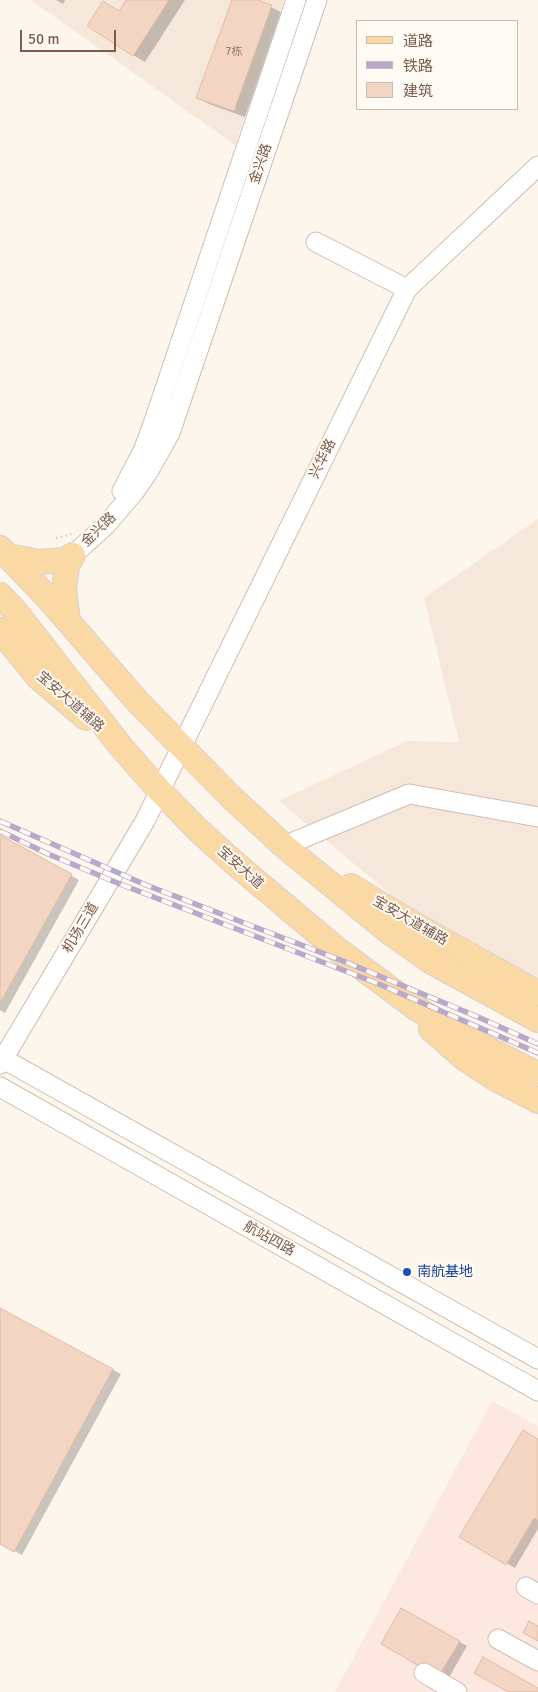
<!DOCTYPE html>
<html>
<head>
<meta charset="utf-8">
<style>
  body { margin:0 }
  #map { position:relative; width:538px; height:1692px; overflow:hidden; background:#fdf6ec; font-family:Signika,"Noto Sans SC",sans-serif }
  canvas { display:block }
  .legend { position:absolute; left:356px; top:20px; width:162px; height:90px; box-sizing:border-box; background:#fffaf3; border:1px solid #cabbb1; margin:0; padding:6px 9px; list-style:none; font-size:15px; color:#7a5c4d }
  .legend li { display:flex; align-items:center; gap:10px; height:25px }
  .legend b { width:25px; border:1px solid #cabbb1 }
  .scale { position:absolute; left:20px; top:30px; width:96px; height:22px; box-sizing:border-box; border:2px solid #7a5c4d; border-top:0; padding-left:6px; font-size:15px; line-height:18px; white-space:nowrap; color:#7a5c4d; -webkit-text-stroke:4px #fffaf3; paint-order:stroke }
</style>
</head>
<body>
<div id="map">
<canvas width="538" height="1692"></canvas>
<ul class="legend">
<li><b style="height:6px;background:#fbd9a5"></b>道路</li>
<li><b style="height:6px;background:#b9a8c9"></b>铁路</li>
<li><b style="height:14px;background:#f3d5c3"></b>建筑</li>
</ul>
<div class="scale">50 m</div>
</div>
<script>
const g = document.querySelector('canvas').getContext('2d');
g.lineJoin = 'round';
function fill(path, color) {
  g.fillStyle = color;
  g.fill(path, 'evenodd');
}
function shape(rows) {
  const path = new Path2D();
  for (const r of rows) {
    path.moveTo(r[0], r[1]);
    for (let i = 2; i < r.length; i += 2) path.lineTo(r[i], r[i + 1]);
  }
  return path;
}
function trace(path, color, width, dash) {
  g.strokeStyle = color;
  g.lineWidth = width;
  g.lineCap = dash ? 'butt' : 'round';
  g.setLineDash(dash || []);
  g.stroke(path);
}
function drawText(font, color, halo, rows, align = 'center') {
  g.font = font + ' Signika,"Noto Sans SC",sans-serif';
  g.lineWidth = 4;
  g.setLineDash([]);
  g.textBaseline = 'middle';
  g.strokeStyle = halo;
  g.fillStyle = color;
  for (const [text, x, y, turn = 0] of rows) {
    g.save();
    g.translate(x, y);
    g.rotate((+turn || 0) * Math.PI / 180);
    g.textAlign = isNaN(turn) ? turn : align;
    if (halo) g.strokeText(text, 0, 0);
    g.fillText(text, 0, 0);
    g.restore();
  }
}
const residential = shape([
  [31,0,284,0,235,145],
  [538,519,538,982,401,903,279,801,407,741,459,742,424,598]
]);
const commercial = shape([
  [492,1401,538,1426,538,1692,335,1692]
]);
const shadow = shape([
  [56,0,65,0,63,4],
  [128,0,185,0,145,62,133,55,120,12],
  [233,0,253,0,271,7,283,13,245,117,209,104,198,98],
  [0,836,79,880,5,1013,0,1010],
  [0,1309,121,1374,22,1555,0,1543],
  [538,1440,538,1529,515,1568,461,1537],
  [402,1610,467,1646,447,1681,382,1644]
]);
const building = shape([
  [126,0,169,0,133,56,87,26,103,1,119,11,126,0],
  [232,0,257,0,272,5,234,111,196,98,232,0],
  [0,835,72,874,0,1003,0,835],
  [0,1308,113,1369,14,1552,0,1544,0,1308],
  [523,1430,538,1439,538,1520,534,1518,506,1565,459,1537,523,1430],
  [401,1608,460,1641,438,1677,381,1644,401,1608],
  [529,1621,538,1626,538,1641,523,1633,529,1621],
  [483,1657,538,1688,538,1692,508,1692,474,1673,483,1657]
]);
const path = shape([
  [56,538,72,534]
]);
const minor = shape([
  [316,242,407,289],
  [122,491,143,451,152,427,296,0],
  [73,555,106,525,135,491,148,472,170,433,317,0],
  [284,846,409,794,538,817],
  [0,1057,538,1359],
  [0,1064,145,821,407,289,538,166],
  [0,1087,538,1391],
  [526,1587,538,1594],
  [498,1639,538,1661],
  [424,1673,457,1692]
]);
const major = shape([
  [0,548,48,598,137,701,231,797,284,846,389,932,430,961,538,1020],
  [9,556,38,562,64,560,73,555],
  [0,595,16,612,122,748,160,791,198,830,238,866,338,950,416,1008,447,1028,538,1074],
  [68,621,64,590,67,566,73,555],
  [0,630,38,677,86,718],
  [351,886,412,923,538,993],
  [431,1029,465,1059,494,1078,538,1101]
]);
const rail = shape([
  [0,821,146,885,348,963,478,1017,538,1044],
  [0,831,48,854,120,884,374,982,538,1053]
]);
const markers = [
  [407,1272,5,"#1a4fb4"]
];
const numberNames = [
  ["7栋",234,52]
];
const streetNames = [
  ["金兴路",261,164,-71],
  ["兴华路",323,459,-64],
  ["金兴路",99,530,-44],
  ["宝安大道辅路",70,702,41],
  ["宝安大道",240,868,42],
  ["宝安大道辅路",410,921,30],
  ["机场三道",81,928,-59],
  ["航站四路",269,1239,29]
];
const transitNames = [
  ["南航基地",417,1272]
];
fill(residential, '#f5e8da');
fill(commercial, '#fde8e0');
fill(shadow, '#0003');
fill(building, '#f3d5c3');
trace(building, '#e6bba3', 1);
trace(minor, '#d1beb0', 21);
trace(major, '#dad1cd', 26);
trace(path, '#d9b8a5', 2.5, [1, 4]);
trace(minor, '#fff', 19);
trace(major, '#fbd9a5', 24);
trace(rail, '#b9a8c9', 5.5);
trace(rail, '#fffaf3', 4, [11]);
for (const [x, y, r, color] of markers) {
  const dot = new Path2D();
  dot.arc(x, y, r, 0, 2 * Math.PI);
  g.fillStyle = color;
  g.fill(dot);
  trace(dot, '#fffaf3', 2);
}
drawText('11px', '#987a6a', null, numberNames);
drawText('14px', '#7a5c4d', '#fffaf3', streetNames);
drawText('14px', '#164399', '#fffaf3', transitNames, 'left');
</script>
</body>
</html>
